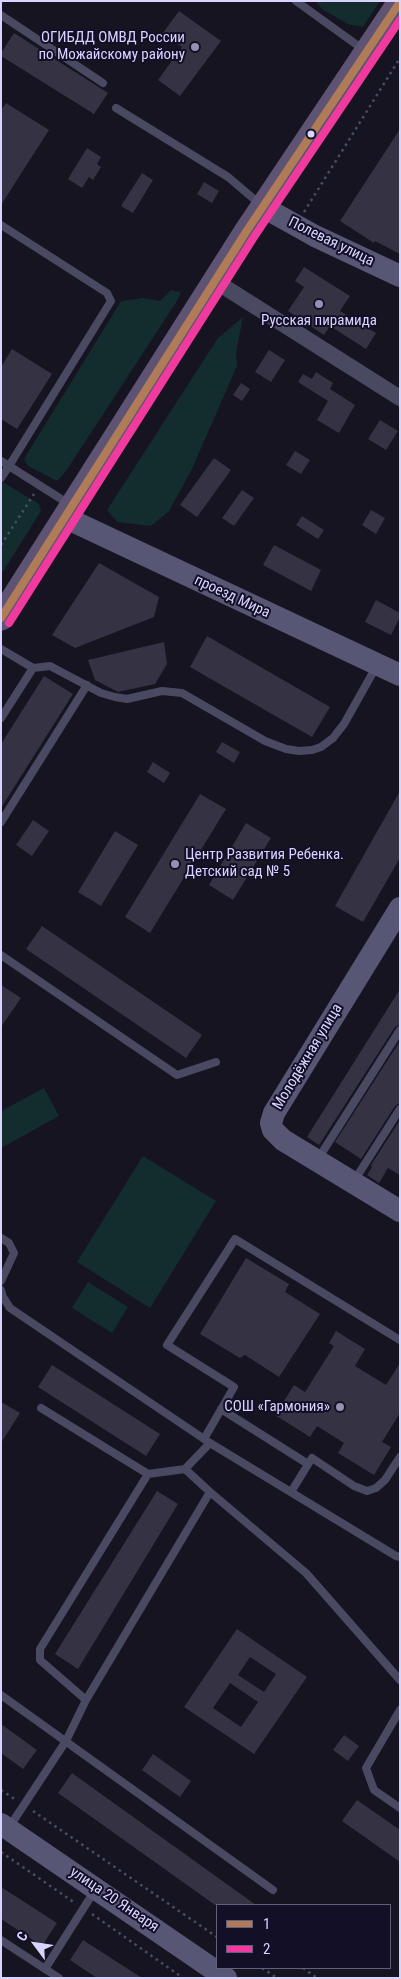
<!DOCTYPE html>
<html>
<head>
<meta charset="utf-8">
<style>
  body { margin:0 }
  #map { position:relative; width:401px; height:1979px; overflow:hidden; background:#161421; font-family:"Roboto Condensed",sans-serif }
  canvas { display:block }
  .frame { position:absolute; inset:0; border:2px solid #d9d4ff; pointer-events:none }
  .legend { position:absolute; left:216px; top:1904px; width:175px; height:65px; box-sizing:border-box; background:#130f26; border:1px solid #625e7d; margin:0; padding:6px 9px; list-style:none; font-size:15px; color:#d9d4ff }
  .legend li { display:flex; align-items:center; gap:10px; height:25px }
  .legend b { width:25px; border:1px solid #625e7d }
  .north { position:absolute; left:10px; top:1919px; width:50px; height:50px; -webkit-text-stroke:4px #130f26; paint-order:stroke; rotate:301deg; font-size:14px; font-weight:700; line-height:20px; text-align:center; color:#d9d4ff }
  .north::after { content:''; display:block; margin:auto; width:18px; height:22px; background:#d9d4ff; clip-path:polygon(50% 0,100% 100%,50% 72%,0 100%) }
</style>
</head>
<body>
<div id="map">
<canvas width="401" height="1979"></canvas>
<div class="frame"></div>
<ul class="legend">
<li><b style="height:6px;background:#b07c57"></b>1</li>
<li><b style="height:6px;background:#f13a9d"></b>2</li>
</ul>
<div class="north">С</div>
</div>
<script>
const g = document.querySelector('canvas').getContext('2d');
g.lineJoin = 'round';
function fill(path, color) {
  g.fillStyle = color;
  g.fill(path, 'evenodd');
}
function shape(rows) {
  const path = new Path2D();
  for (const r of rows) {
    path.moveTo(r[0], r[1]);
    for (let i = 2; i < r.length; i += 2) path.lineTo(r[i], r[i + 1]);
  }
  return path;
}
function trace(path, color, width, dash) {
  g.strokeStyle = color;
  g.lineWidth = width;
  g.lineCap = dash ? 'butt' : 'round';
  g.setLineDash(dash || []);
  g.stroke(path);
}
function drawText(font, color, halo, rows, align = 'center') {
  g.font = font + ' "Roboto Condensed",sans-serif';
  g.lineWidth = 4;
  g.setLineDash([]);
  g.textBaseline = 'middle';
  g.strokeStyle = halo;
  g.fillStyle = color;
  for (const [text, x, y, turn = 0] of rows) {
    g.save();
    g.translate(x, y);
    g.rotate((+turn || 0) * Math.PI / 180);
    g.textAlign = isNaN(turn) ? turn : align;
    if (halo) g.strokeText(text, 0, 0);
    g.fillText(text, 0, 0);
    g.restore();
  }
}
const green = shape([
  [315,1,380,1,363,27,348,24,334,16,323,10],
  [171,290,181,292,177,301,66,471,57,481,28,466,24,459,121,301,142,298,160,301],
  [243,317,236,352,237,366,191,471,169,511,151,526,117,522,107,510,218,338],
  [1,481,39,504,41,511,1,575],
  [44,1088,59,1116,1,1148,1,1111],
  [143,1156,216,1201,150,1308,77,1262],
  [88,1282,128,1307,112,1333,72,1308]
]);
const building = shape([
  [179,11,221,41,180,96,158,80,182,47,163,33],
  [14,33,108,93,94,114,1,56,1,53],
  [6,103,49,130,1,205,1,110],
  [400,129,400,254,375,241,374,243,340,221],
  [87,148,101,157,97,164,101,167,93,180,89,177,82,188,68,179],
  [142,173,153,180,133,213,121,206],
  [204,182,219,191,212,203,197,194],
  [304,267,350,296,340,311,376,333,366,349,330,326,324,335,288,311,304,287,295,281],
  [12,349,52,374,17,429,1,419,1,367],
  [269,350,285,360,271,382,255,372],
  [316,372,333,383,330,389,355,405,339,433,317,420,328,401,298,382,303,374,312,379],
  [241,383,250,389,242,401,233,395],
  [380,420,398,431,386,450,368,439],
  [295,451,310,460,301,474,286,465],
  [214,458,231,470,197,517,180,505],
  [242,490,254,498,234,526,222,518],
  [371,510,385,518,376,534,362,525],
  [302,516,324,530,318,539,296,525],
  [274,545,321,570,311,591,263,565],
  [99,563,159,597,154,617,75,648,52,635],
  [376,600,400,613,400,617,391,635,365,622],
  [207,636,330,707,312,737,190,667],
  [164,642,167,664,155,684,118,692,95,680,88,660],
  [44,676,73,694,1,808,1,744],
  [222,742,240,752,234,763,216,752],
  [153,762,170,773,164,783,147,772],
  [400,791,400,858,363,922,335,906],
  [200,794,226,809,150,933,125,917],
  [33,820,49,831,32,856,16,845],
  [246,823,271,838,233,900,209,885],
  [115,831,138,845,101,906,78,892],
  [42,926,202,1035,186,1058,26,949],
  [1,985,21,998,1,1027],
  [400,989,400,1024,395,1027,319,1145,307,1137],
  [400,1041,400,1103,395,1106,361,1159,335,1142],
  [400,1120,400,1175,388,1168,379,1183,367,1175,372,1167,371,1165],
  [246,1258,289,1284,285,1292,320,1314,279,1377,245,1355,240,1358,200,1334],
  [336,1331,365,1349,355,1366,386,1385,400,1363,400,1413,382,1442,391,1447,374,1475,338,1453,344,1443,317,1426,310,1437,275,1415,294,1385,305,1392,334,1346,329,1343],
  [52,1365,160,1434,146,1456,38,1387],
  [1,1402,20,1413,1,1443],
  [157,1491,178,1504,78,1669,55,1654],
  [237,1629,307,1677,254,1754,184,1707],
  [250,1657,276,1674,264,1692,238,1675],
  [230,1683,258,1702,241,1727,213,1708],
  [1,1724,37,1750,23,1769,1,1753],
  [344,1735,359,1746,348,1761,333,1750],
  [153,1754,191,1781,180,1797,142,1770],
  [72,1773,256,1905,215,1905,58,1793],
  [357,1800,400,1830,400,1862,342,1821],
  [1,1887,57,1923,42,1946,1,1919],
  [83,1940,142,1978,97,1978,70,1960]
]);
const path = shape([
  [304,212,400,58],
  [1,545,34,494],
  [1,1790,16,1800],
  [33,1811,217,1937],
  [1,1852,75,1903],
  [92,1914,183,1978],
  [262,1968,277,1978],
  [303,1968,317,1978]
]);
const lane = shape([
  [296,1,364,50],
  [1,15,103,83],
  [116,108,228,177,261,205],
  [1,225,107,293,111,301,9,466,69,504],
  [1,461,9,466,1,478],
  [1,649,33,668],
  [1,718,33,668,50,666,101,693,115,697,127,699,162,691,182,693,265,741,286,749,299,751,312,750,321,747,333,738,344,724,376,667],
  [1,822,87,685],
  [1,955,177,1075,216,1062],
  [318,1159,400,1030],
  [354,1181,400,1109],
  [1,1238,9,1243,14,1253,1,1281],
  [1,1290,3,1297,10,1308,210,1443,396,1556,400,1557],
  [41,1408,148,1474,40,1649,40,1660,86,1700],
  [221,1409,308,1464],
  [204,1439,234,1387,167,1345,235,1239,400,1340],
  [185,1469,210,1492],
  [148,1474,185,1469,210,1443],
  [291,1492,312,1458,354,1486,367,1491,376,1488,385,1480,400,1457],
  [1,1695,273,1890],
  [400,1710,366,1768,374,1790,400,1808],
  [10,1826,66,1741,86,1700,210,1492,306,1573,400,1680],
  [1,1940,59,1978],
  [45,1969,95,1890]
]);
const street = shape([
  [215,281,400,398]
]);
const secondary = shape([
  [263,207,315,236,400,276],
  [66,518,400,675],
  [400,908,274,1113,271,1123,273,1130,283,1140,400,1211],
  [1,1824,226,1978]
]);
const primary = shape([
  [1,618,246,232,400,2]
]);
const bus1 = shape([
  [1,618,246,232,400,2]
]);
const bus2 = shape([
  [9,623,254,237,400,20]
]);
const markers = [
  [195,47,5,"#9591b1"],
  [311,134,4.5,"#d9d4ff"],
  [319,304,5,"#9591b1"],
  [175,864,5,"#9591b1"],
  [340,1407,5,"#9591b1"]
];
const poiNames = [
  ["ОГИБДД ОМВД России",185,38],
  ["по Можайскому району",185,55],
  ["Русская пирамида",319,321,"center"],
  ["Центр Развития Ребенка.",185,855,"left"],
  ["Детский сад № 5",185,872,"left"],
  ["СОШ «Гармония»",330,1407]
];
const streetNames = [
  ["Полевая улица",331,242,26],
  ["проезд Мира",232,597,25],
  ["Молодёжная улица",308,1057,-59],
  ["улица 20 Января",114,1900,34]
];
fill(green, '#132c2d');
fill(building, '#343243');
trace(path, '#44505f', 2.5, [2.5, 4]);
trace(lane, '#4a4962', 8);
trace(street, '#4a4962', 16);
trace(secondary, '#575674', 22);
trace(primary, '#5e5373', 25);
trace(bus1, '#b07c57', 8);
trace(bus2, '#f13a9d', 8);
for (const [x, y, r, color] of markers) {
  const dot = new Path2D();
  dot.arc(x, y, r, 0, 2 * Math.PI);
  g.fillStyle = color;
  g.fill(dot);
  trace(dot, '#130f26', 2);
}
drawText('15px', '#d9d4ff', '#130f26', poiNames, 'right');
drawText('15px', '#d9d4ff', '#130f26', streetNames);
</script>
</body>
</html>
